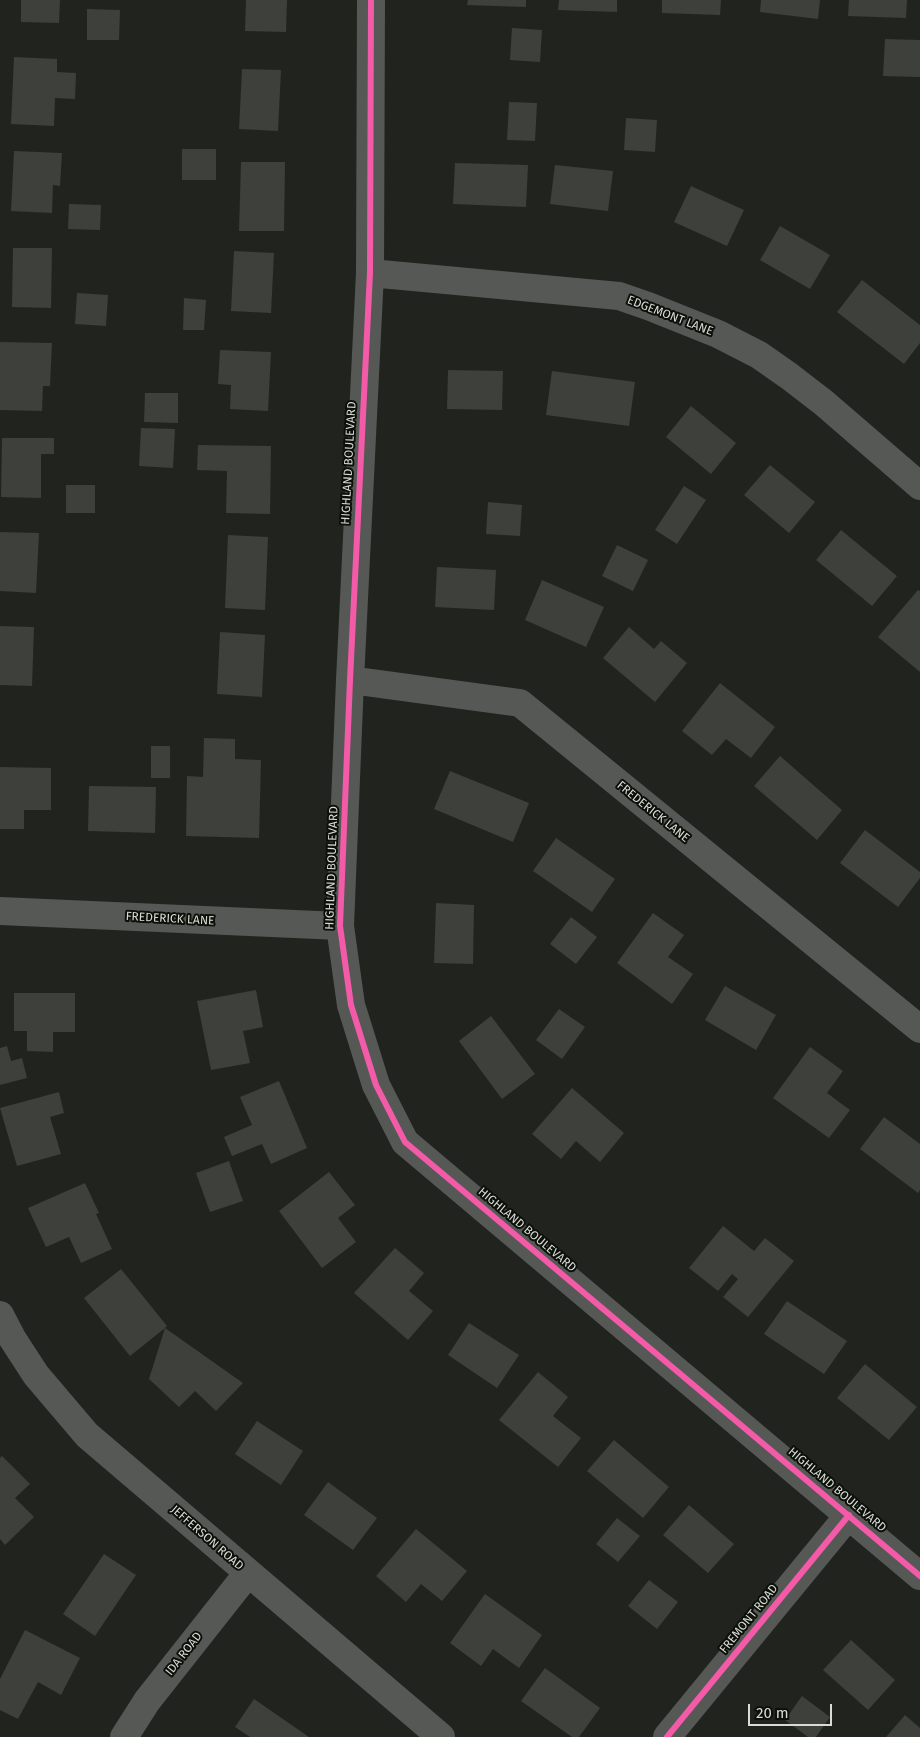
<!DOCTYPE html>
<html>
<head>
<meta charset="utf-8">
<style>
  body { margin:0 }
  #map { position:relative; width:920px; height:1737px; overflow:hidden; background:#21241e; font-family:"Fira Sans",sans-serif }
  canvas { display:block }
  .scale { position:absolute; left:748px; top:1704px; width:84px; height:22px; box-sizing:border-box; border:2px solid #d8ddd4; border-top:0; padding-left:6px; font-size:15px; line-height:18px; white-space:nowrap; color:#d8ddd4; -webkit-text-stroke:4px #0c100a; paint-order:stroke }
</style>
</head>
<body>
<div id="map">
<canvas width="920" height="1737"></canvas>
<div class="scale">20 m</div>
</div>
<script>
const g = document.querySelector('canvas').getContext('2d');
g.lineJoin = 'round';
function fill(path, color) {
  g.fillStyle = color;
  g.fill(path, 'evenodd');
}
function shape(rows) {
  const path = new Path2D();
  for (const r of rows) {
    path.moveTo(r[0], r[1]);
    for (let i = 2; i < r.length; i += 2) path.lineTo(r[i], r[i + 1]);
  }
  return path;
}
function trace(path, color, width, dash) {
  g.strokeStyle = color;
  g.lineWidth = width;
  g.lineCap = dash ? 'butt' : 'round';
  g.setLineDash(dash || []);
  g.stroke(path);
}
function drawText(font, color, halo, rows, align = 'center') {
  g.font = font + ' "Fira Sans",sans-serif';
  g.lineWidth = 4;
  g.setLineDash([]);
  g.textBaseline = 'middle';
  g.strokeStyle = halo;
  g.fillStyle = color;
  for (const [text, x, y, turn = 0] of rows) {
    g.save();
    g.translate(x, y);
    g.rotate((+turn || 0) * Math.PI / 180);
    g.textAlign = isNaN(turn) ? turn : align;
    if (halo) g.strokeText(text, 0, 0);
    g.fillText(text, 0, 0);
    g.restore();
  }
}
const building = shape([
  [21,0,60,0,59,23,21,22],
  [246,0,287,0,286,32,245,31],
  [468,0,526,0,526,7,467,5],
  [559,0,617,0,617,12,558,10],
  [662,0,721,0,720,15,662,13],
  [761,0,820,0,818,19,760,12],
  [849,0,907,0,906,18,848,16],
  [87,9,120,10,119,40,87,40],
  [512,28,542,30,540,62,510,60],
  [885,39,920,40,920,77,883,76],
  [14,57,57,59,57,72,76,73,75,99,55,98,54,126,11,124],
  [242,69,281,70,278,131,239,129],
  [509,102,537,103,535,141,507,140],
  [626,118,657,120,655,152,624,150],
  [182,149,216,149,216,180,182,180],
  [14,151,62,153,60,186,53,185,52,213,11,211],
  [241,162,285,162,284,231,239,231],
  [455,163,528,165,526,207,453,204],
  [555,165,613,171,608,211,550,204],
  [691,186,744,210,727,246,674,222],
  [69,204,101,205,100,230,68,229],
  [780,226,830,255,810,289,760,260],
  [13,248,52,248,51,308,12,307],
  [234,251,274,253,271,313,231,311],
  [862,280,920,325,920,343,904,364,837,312],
  [77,293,108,295,106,326,75,324],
  [184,298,206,300,204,330,183,330],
  [0,342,52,343,50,386,43,386,42,411,0,410],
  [220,350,271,352,268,411,230,409,231,385,218,384],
  [448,370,503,371,502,410,447,409],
  [552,371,635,382,629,426,546,415],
  [145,393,178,393,178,423,144,422],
  [691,406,736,443,711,474,666,437],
  [141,428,175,429,173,468,139,466],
  [2,438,54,438,54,454,41,454,41,498,1,497],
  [198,445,271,446,270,514,226,513,227,471,197,470],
  [770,465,815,502,789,533,744,495],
  [66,485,95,485,95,513,66,513],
  [684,486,706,500,677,544,655,530],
  [488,502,522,505,520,536,486,534],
  [841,530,897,576,872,606,816,560],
  [0,532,39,533,36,593,0,591],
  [228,535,268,537,265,610,225,608],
  [617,545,648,560,633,591,602,576],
  [437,567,496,570,494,610,435,607],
  [542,580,604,607,586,647,525,620],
  [918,590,920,591,920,672,878,637],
  [0,626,34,627,32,686,0,685],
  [629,627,654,649,661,641,687,663,655,702,603,658],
  [220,632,265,635,262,697,217,694],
  [720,683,775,727,751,758,726,739,712,755,682,731],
  [204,738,235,739,235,759,261,760,259,838,186,836,187,776,203,777],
  [151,746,170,746,170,778,151,778],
  [780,756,842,810,817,840,754,786],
  [0,767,51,768,51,810,24,810,24,829,0,829],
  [450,771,529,803,513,842,434,809],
  [89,786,156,787,155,833,88,831],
  [865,830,920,872,920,878,898,907,840,863],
  [556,838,615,879,592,912,533,871],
  [436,903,474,905,473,964,434,963],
  [653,913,684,935,668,957,693,974,672,1004,617,963],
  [571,917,597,937,576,964,550,944],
  [725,986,776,1015,756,1050,705,1020],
  [256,990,263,1027,243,1031,250,1063,211,1070,197,1001],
  [14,993,75,993,75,1032,53,1032,53,1052,27,1051,27,1031,14,1031],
  [559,1009,585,1027,562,1059,536,1040],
  [491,1016,535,1074,502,1099,459,1041],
  [7,1046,11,1061,22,1058,27,1078,0,1085,0,1048],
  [810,1047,843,1071,827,1093,850,1110,829,1138,773,1098],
  [279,1081,307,1148,271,1164,262,1144,232,1156,224,1137,252,1125,240,1097],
  [572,1088,624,1133,600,1162,576,1141,561,1159,532,1134],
  [59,1092,64,1113,50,1117,61,1154,17,1166,0,1108],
  [884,1117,920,1144,920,1190,918,1193,860,1149],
  [229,1161,243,1201,210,1212,196,1173],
  [329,1172,355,1205,338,1218,356,1242,322,1268,279,1211],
  [85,1183,99,1213,96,1214,112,1249,81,1263,69,1237,46,1247,28,1208],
  [723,1226,754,1251,765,1238,794,1261,748,1317,723,1297,738,1279,732,1274,718,1291,689,1268],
  [395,1248,424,1273,409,1291,433,1311,408,1340,354,1293],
  [121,1269,167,1326,165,1328,243,1383,216,1411,195,1391,179,1407,149,1379,165,1328,130,1356,84,1298],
  [787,1301,847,1341,824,1374,764,1334],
  [469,1323,519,1355,497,1388,448,1355],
  [865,1364,917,1407,889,1440,837,1398],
  [538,1372,568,1397,553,1416,581,1438,558,1467,499,1420],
  [257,1421,303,1451,281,1485,235,1454],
  [614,1440,669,1487,643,1518,587,1471],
  [2,1456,30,1484,15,1498,34,1517,5,1545,0,1539,0,1458],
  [328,1482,377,1518,353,1550,304,1515],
  [689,1505,734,1544,708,1573,663,1535],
  [617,1518,640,1536,618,1562,596,1544],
  [416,1529,467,1571,442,1601,421,1584,406,1602,376,1576],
  [104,1554,136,1575,95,1636,63,1614],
  [649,1580,678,1602,657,1629,628,1606],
  [485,1594,542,1635,519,1668,493,1649,481,1666,450,1643],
  [25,1630,80,1658,61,1695,38,1682,18,1719,0,1710,0,1679],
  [851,1640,895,1680,868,1710,823,1670],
  [545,1668,600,1708,579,1737,572,1737,521,1701],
  [802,1696,830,1717,816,1737,808,1737,785,1720],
  [254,1699,309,1737,250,1737,235,1727],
  [905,1715,920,1728,920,1737,886,1737]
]);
const street = shape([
  [371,0,370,273,350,680,340,926,351,1005,376,1085,405,1142,920,1576],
  [370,273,619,296,648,306,718,334,759,355,789,376,824,403,920,486],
  [350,680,520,703,920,1029],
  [0,911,340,926],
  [0,1315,12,1338,36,1375,87,1435,441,1737],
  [124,1737,147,1701,248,1573],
  [667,1737,849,1515]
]);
const cycleway = shape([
  [371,0,370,273,350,680,340,926,351,1005,376,1085,405,1142,920,1576],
  [667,1737,849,1515]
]);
const streetNames = [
  ["EDGEMONT LANE",670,316,21],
  ["HIGHLAND BOULEVARD",349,463,-87],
  ["FREDERICK LANE",653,812,39],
  ["HIGHLAND BOULEVARD",332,868,-88],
  ["FREDERICK LANE",170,919,3],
  ["HIGHLAND BOULEVARD",527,1230,40],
  ["HIGHLAND BOULEVARD",837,1490,40],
  ["JEFFERSON ROAD",207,1538,41],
  ["FREMONT ROAD",749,1619,-51],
  ["IDA ROAD",184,1654,-52]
];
fill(building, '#3d403b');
trace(street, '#565855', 28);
trace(cycleway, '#f35aa7', 6);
drawText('12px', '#d8ddd4', '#0c100a', streetNames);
</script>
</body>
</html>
